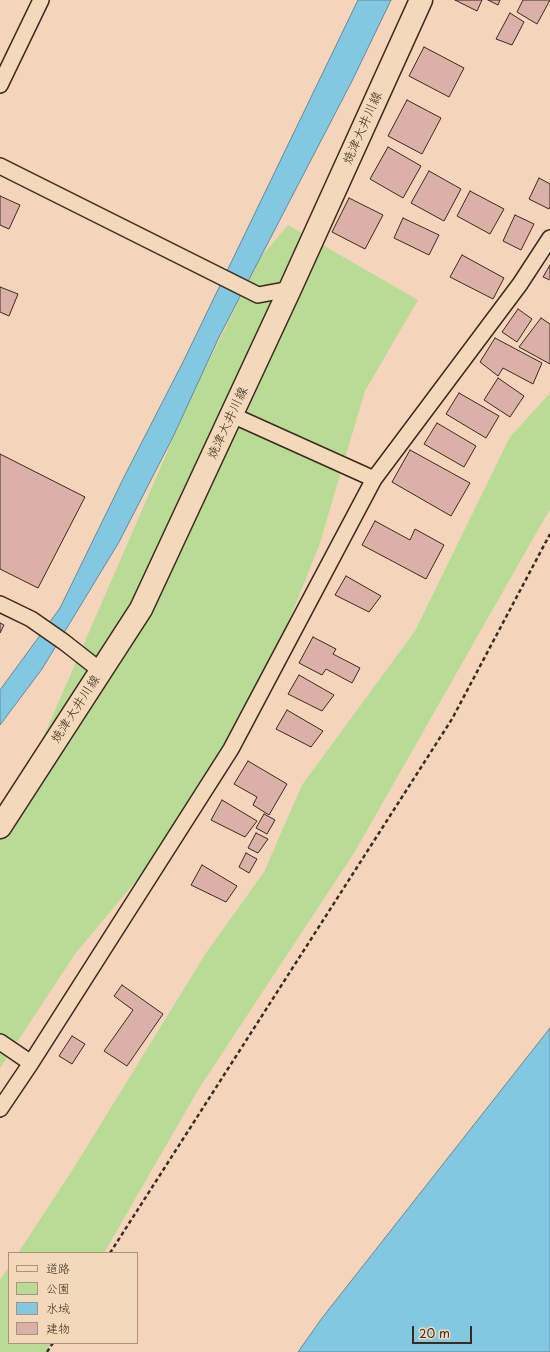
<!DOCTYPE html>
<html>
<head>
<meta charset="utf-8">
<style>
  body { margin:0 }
  #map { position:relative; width:550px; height:1352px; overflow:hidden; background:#f5d4bc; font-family:"Playpen Sans","Klee One",sans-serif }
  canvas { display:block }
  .legend { position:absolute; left:8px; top:1252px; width:130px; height:92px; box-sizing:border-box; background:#f3d9ba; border:1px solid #a9937c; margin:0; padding:5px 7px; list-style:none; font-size:12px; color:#3b2a1e }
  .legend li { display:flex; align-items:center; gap:8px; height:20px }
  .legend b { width:20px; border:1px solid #a9937c }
  .scale { position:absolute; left:412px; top:1326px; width:60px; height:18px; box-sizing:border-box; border:2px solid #3b2a1e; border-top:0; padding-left:5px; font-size:12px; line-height:14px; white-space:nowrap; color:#3b2a1e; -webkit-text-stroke:3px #f3d9ba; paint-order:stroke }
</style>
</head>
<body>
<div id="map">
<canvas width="550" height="1352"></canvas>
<ul class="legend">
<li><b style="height:5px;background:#f3d9ba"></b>道路</li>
<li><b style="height:11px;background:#b8db96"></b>公園</li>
<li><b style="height:11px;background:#82c8e3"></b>水域</li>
<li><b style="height:11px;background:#dbb0a7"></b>建物</li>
</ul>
<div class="scale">20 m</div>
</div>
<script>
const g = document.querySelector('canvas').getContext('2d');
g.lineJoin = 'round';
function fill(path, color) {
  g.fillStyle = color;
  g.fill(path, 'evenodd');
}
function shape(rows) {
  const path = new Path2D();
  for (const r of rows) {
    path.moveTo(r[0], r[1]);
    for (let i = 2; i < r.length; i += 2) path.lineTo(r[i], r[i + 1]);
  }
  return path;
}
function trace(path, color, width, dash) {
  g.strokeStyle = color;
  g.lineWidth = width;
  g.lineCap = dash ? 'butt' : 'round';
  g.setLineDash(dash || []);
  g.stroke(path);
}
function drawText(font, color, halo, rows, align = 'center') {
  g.font = font + ' "Playpen Sans","Klee One",sans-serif';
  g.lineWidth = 3;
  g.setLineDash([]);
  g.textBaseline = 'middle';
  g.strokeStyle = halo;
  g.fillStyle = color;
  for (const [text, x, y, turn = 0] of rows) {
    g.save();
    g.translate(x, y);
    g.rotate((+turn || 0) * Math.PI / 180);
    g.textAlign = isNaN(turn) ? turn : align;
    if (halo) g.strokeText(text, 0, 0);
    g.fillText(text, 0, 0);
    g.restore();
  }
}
const green = shape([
  [288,225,418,300,365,391,319,546,229,769,75,954,0,1068,0,837,192,395,260,258],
  [550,393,550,509,354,853,198,1090,104,1253,18,1253,75,1166,206,953,264,872,302,785,415,631,510,437],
  [9,1267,9,1343,52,1343,46,1352,0,1352,0,1280]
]);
const water = shape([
  [358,0,391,0,352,81,219,337,173,437,119,542,42,669,0,725,0,690,60,608,125,475,183,362,358,0],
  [550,1028,550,1352,298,1352,322,1318,550,1028]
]);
const building = shape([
  [455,0,482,0,477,11,455,0],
  [488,0,500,0,498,5,488,0],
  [523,0,550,0,537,24,517,12,523,0],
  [510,13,524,22,512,45,496,39,510,13],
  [424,47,464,68,449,97,409,76,424,47],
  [407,100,441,118,422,154,388,136,407,100],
  [388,147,421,166,403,198,370,179,388,147],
  [429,171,461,189,444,221,411,203,429,171],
  [539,178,550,184,550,206,549,209,529,199,539,178],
  [470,191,504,209,490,234,457,216,470,191],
  [0,196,20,205,9,229,0,225,0,196],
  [349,198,383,215,365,249,332,232,349,198],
  [515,215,534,224,521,250,503,241,515,215],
  [403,218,439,235,429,255,394,238,403,218],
  [462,255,504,278,493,299,450,277,462,255],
  [550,265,550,280,543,277,550,265],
  [0,287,18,294,9,316,0,312,0,287],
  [518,309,532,319,517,342,502,332,518,309],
  [541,318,550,324,550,364,519,347,541,318],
  [495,338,542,363,533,384,503,368,498,376,480,362,495,338],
  [498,378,524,396,510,417,484,400,498,378],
  [459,393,499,416,486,438,446,414,459,393],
  [437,423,476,446,464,467,424,444,437,423],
  [410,450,470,483,451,516,392,482,410,450],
  [0,454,85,497,38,588,0,569,0,454],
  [375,521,410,540,415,529,444,545,426,579,362,545,375,521],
  [346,576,381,596,369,612,335,595,346,576],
  [0,623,4,625,0,633,0,623],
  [313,637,336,649,333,654,360,668,352,683,326,669,322,675,299,663,313,637],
  [299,675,334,695,322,711,288,694,299,675],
  [287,710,323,731,311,747,276,729,287,710],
  [248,761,287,784,269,815,253,805,257,797,234,784,248,761],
  [222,800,257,821,245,837,211,820,222,800],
  [264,814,275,820,267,834,256,828,264,814],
  [256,833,268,839,258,853,248,848,256,833],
  [246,853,257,859,249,873,239,867,246,853],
  [202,865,237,886,226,902,191,885,202,865],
  [122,985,163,1014,127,1066,104,1051,133,1010,114,996,122,985],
  [72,1036,85,1044,72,1064,59,1056,72,1036]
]);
const path = shape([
  [110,1253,452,719,550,534],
  [47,1352,53,1343]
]);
const minor = shape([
  [0,85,41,0],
  [0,166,258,295,290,289],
  [232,415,374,479],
  [0,604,31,619,64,642,101,671],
  [0,1042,31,1063],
  [0,1109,31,1063,231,749,374,479,520,284,550,238]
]);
const secondary = shape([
  [0,827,141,609,290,289,421,0]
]);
const streetNames = [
  ["焼津大井川線",363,128,-66],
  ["焼津大井川線",228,423,-65],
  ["焼津大井川線",76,709,-57]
];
fill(green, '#b8db96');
fill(water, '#82c8e3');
trace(water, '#668994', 1);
fill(building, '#dbb0a7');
trace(building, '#3b2a1e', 1);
trace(minor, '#3b2a1e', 18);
trace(secondary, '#3b2a1e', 25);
trace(path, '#3b2a1e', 2.5, [4, 3]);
trace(minor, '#f3d9ba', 15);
trace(secondary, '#f3d9ba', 22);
drawText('13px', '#3b2a1e', '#f3d9ba', streetNames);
</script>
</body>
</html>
